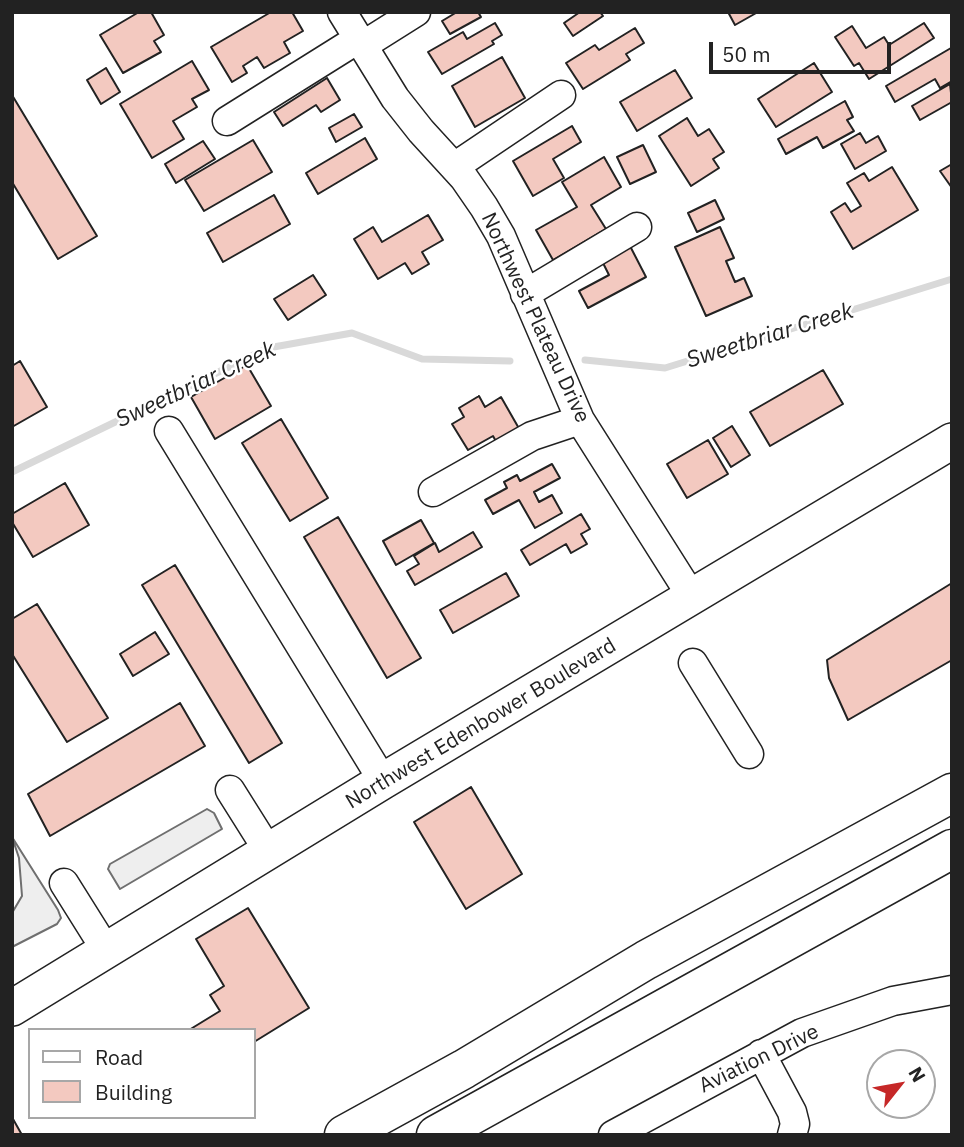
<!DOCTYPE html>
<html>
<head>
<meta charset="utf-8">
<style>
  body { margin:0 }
  #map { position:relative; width:964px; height:1147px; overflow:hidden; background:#fff; font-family:"IBM Plex Sans",sans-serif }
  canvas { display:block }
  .frame { position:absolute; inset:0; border:14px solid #222; pointer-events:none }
  .legend { position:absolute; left:28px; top:1028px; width:228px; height:91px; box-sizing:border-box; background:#fff; border:2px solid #a7a7a7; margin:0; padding:9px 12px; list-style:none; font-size:21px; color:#222 }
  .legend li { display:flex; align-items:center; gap:14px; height:35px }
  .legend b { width:35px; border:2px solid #a7a7a7 }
  .north { position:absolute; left:866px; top:1049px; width:70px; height:70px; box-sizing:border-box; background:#fff; border:2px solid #a7a7a7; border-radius:50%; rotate:59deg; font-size:19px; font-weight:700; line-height:28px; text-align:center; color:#222 }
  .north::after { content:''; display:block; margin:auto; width:24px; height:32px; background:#c62828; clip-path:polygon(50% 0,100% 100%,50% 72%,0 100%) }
  .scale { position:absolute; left:709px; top:42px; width:182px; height:32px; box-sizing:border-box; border:4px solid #222; border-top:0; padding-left:9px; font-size:21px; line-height:24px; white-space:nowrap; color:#222; -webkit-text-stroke:5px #fff; paint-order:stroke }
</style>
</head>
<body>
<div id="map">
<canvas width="964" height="1147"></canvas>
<div class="frame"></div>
<ul class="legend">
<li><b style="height:9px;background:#fff"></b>Road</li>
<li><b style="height:19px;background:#f3c9c0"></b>Building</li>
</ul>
<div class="north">N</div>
<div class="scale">50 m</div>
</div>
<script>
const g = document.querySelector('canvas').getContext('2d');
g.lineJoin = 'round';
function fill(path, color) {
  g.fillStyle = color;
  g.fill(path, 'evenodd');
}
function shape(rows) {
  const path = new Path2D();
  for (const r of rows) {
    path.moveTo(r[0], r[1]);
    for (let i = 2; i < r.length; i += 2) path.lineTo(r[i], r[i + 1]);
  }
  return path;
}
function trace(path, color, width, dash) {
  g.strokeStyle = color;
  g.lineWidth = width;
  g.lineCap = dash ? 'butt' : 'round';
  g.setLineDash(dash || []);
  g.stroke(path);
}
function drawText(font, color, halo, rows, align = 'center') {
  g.font = font + ' "IBM Plex Sans",sans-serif';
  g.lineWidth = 5;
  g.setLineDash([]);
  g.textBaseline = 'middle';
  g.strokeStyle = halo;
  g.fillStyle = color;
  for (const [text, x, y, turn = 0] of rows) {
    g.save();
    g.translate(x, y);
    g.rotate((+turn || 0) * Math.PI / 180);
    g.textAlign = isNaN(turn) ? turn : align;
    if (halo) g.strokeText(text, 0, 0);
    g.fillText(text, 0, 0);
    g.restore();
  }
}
const green = shape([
  [207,809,214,813,222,829,120,889,108,869,110,864,207,809],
  [12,837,58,910,61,918,57,924,12,947,12,913,22,896,19,858,12,837]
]);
const stream = shape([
  [585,360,665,368,952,279],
  [12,472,268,348,352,333,422,359,510,361]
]);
const building = shape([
  [139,12,151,12,164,35,154,41,161,52,123,73,100,35,139,12],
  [271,12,292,12,303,31,284,42,290,53,264,68,257,57,243,66,247,73,232,82,211,47,271,12],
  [457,12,478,12,481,17,450,34,442,21,457,12],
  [580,12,600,12,603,16,573,36,564,23,580,12],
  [728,12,758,12,735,25,728,12],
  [495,23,502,35,492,41,494,44,442,74,428,52,463,32,467,39,495,23],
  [924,23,934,38,869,79,859,63,854,66,835,37,852,26,866,48,884,37,889,45,924,23],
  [635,28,644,43,626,54,630,60,583,89,566,63,595,45,599,50,635,28],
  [951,48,952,81,940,88,935,79,895,102,886,86,951,48],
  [502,57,525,98,475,127,452,86,502,57],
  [192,61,209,90,192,99,197,107,173,121,184,139,152,158,120,104,192,61],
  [814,63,832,92,776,127,758,99,814,63],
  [106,68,120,92,101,104,87,80,106,68],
  [675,70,692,98,637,131,620,102,675,70],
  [327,78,340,100,321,112,316,105,283,126,274,112,327,78],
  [950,84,952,102,920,120,912,106,950,84],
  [12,95,97,236,58,259,12,182,12,95],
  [845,101,853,117,847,120,854,131,823,148,817,137,786,154,778,139,845,101],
  [354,114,362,127,336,142,329,128,354,114],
  [687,118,698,136,709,129,724,152,713,159,719,168,691,186,659,136,687,118],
  [572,126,581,142,553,159,564,178,533,196,513,161,572,126],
  [860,133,866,143,878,136,886,151,855,169,841,144,860,133],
  [365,138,377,159,318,194,306,173,365,138],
  [253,140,272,172,204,211,185,180,253,140],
  [203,141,215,159,176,183,165,164,203,141],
  [643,145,656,172,630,184,617,157,643,145],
  [604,157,621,187,591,205,606,229,553,260,536,230,577,207,562,182,604,157],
  [952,164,952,188,940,171,952,164],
  [892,167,918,210,853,249,831,212,845,203,851,212,861,206,847,183,864,173,869,181,892,167],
  [274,195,290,224,223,262,207,233,274,195],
  [715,200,724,219,697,232,688,213,715,200],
  [428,215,443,240,422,252,429,264,412,274,405,263,378,279,354,239,373,227,382,242,428,215],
  [720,227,734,258,726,261,735,282,744,278,752,296,706,316,675,247,720,227],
  [630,246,646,277,588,308,579,291,609,275,602,261,630,246],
  [313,275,326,295,288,320,274,299,313,275],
  [20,361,47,407,12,427,12,366,20,361],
  [247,365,271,406,215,439,191,397,247,365],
  [823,370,843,404,770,446,750,412,823,370],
  [479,396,485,407,501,397,521,432,498,445,493,436,468,450,452,424,464,417,459,408,479,396],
  [281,419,328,498,290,521,242,443,281,419],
  [732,426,750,455,731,467,713,438,732,426],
  [708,440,728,474,687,498,667,464,708,440],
  [552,464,560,478,534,492,539,502,552,495,562,513,535,528,519,500,493,514,485,500,507,488,504,482,517,475,520,481,552,464],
  [65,483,89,525,33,557,12,522,12,514,65,483],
  [581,514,590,529,581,534,587,544,571,553,566,544,530,565,521,550,581,514],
  [338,517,421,658,387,678,304,537,338,517],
  [421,520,434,543,396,565,383,541,421,520],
  [473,532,482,547,415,585,407,571,419,564,414,556,435,543,439,552,473,532],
  [175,565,282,743,249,763,142,585,175,565],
  [506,573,519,596,453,633,440,610,506,573],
  [952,583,952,660,848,720,829,678,827,660,952,583],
  [37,604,108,718,67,742,12,654,12,619,37,604],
  [155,632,169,654,133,676,120,654,155,632],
  [180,703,205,746,50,836,28,794,180,703],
  [471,787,522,874,466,909,414,822,471,787],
  [248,908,309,1008,254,1042,254,1030,189,1030,220,1011,210,995,224,986,196,939,248,908],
  [13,1119,22,1135,12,1135,13,1119]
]);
const minor = shape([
  [342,12,395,98,421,131,464,178,484,207,501,236,580,420,692,597],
  [362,46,416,12],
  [227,121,358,39],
  [454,167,561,95],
  [525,294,637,227],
  [169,431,383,781],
  [433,492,532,436,580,420],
  [693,663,749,754],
  [230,790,269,852],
  [64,883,106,950],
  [761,1054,792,1112,795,1124,792,1135],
  [613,1135,802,1033,893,1001,952,990]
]);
const major = shape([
  [12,1008,383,781,952,441]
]);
const highway = shape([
  [344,1135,464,1069,646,960,952,793],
  [436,1135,952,849]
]);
const streetNames = [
  ["Northwest Plateau Drive",535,318,65],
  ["Northwest Edenbower Boulevard",481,724,-31],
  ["Aviation Drive",759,1059,-26]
];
const waterNames = [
  ["Sweetbriar Creek",770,336,-17],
  ["Sweetbriar Creek",196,385,-25]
];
fill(green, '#eee');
trace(green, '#6f6f6f', 2);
trace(stream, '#d9d9d9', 7);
fill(building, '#f3c9c0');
trace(building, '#222', 2);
trace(minor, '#222', 31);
trace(major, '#222', 38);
trace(highway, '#222', 41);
trace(minor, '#fff', 28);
trace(major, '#fff', 35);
trace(highway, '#fff', 38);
drawText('21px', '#222', '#fff', streetNames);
drawText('italic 23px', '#222', '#fff', waterNames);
</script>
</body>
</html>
